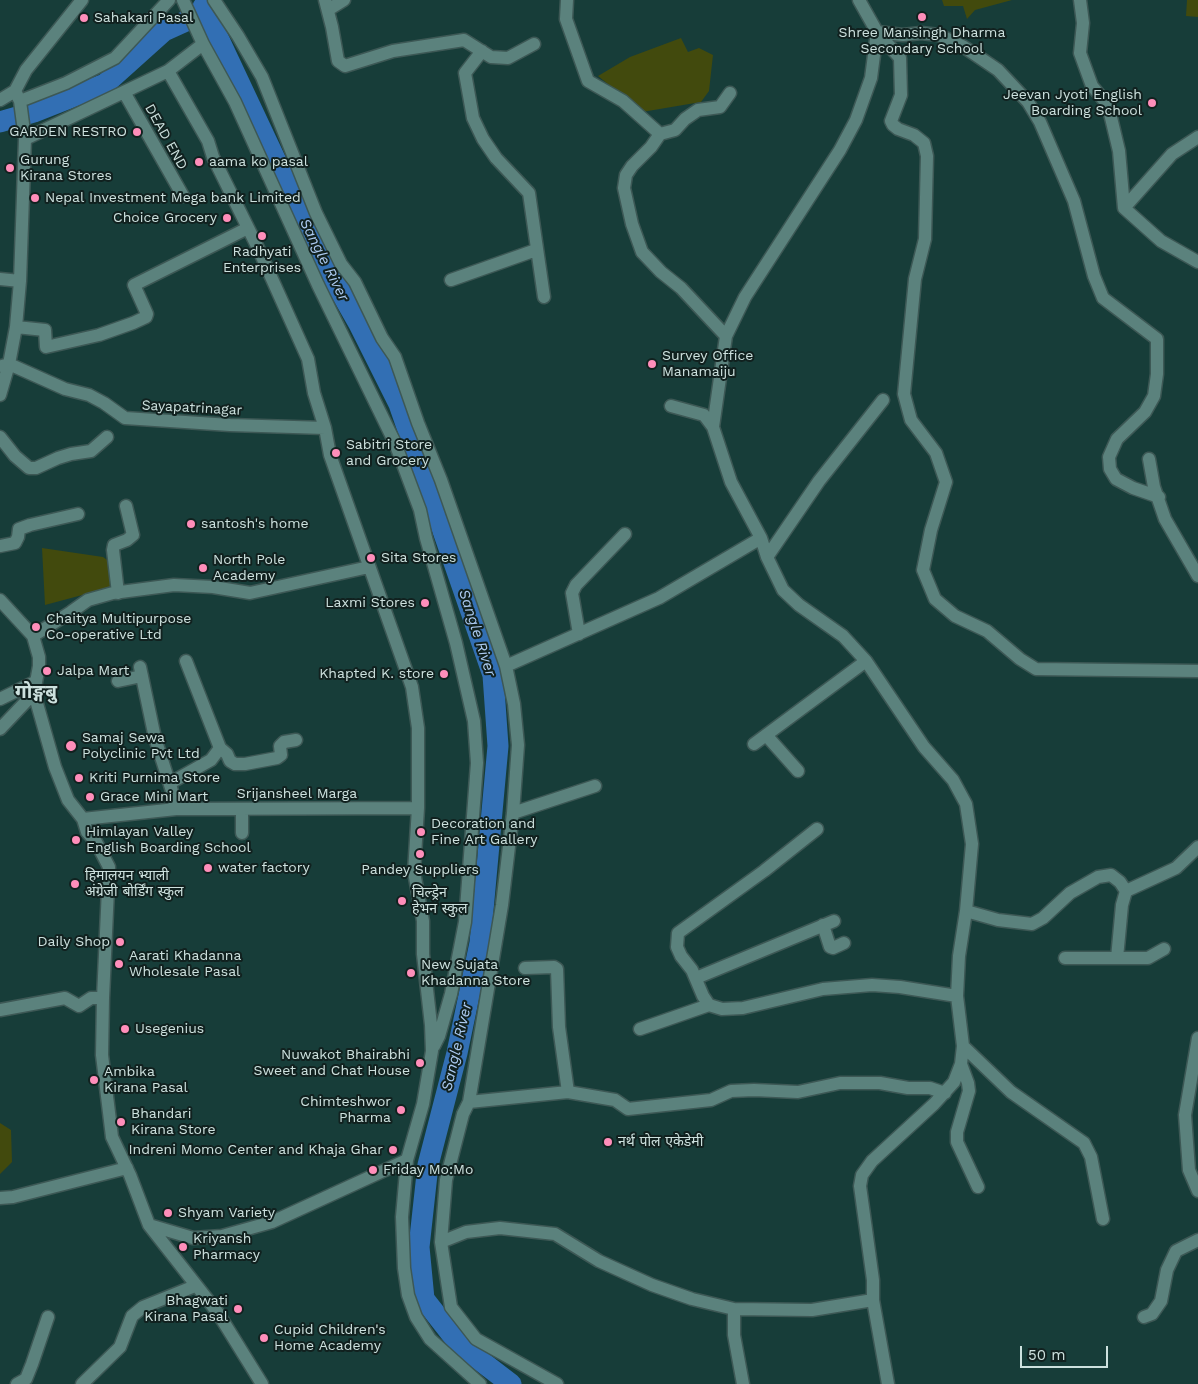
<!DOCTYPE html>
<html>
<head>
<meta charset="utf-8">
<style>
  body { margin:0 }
  #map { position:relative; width:1198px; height:1384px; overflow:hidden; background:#173d39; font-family:"Work Sans",sans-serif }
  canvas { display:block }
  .scale { position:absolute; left:1020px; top:1346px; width:88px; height:22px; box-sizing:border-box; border:2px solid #cde1de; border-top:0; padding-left:6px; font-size:15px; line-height:18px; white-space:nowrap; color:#cde1de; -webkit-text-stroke:4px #11211f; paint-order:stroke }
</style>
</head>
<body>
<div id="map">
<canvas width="1198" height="1384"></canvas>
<div class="scale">50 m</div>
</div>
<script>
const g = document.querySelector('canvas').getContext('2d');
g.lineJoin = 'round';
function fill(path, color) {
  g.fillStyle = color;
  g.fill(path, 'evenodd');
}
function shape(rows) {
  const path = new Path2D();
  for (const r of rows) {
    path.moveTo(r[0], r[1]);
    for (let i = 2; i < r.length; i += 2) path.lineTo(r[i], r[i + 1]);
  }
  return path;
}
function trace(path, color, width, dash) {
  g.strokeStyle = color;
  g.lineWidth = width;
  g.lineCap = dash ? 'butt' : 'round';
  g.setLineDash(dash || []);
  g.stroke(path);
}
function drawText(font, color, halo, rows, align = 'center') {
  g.font = font + ' "Work Sans","Noto Sans Devanagari",sans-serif';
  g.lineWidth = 4;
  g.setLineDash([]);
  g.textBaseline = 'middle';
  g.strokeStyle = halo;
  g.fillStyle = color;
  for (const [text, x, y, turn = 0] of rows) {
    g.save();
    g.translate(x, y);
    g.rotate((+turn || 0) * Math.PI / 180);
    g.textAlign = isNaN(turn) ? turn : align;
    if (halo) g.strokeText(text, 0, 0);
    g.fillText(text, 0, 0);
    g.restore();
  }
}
const green = shape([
  [942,0,1012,0,975,10,967,19,963,6,944,6],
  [1187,0,1198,0,1198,17,1186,16],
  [681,38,688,52,699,48,713,55,709,91,701,102,642,112,598,76,630,57],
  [42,548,103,557,113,564,116,586,45,605],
  [0,1123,11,1130,12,1162,0,1174]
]);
const river = shape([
  [206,12,322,259,359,324,399,404,493,675,498,746,480,943,457,1053,428,1165,419,1247,424,1299,460,1345,511,1384],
  [0,122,34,112,105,84,164,31,206,12,203,7]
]);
const street = shape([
  [183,0,203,44],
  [214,0,238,36,262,77,316,213,341,264,355,282,382,338,395,357,418,423,441,480,506,666,514,704,518,745,513,813,502,905,469,1102,463,1114,446,1180,441,1242,466,1232,500,1228,555,1234,599,1261,652,1285,692,1299,734,1309],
  [325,0,332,27,338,61,345,66,393,51,464,40,491,57,508,58,534,44],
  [567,0,566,19,588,81,623,101,660,134],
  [859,0,877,32,900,58,901,95,891,121,893,125,898,129,914,135,924,143,927,156,925,239,915,279,904,394,911,420,936,453,946,482,931,530,923,570,935,599,955,616,987,631,1020,659,1036,669,1198,671],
  [1080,0,1083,23,1080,53,1092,86,1108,105,1119,151,1124,208,1161,241,1198,262],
  [328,10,344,0],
  [877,32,871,78,856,120,840,150,745,297,726,336,713,427,731,482,761,538,767,557,783,590,799,605,843,636,866,661,924,747,953,780,966,804,972,844,966,911,959,956,957,996,963,1046,961,1064,954,1082,934,1104,872,1161,862,1175,860,1186,873,1280,873,1300,888,1384],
  [877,32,903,35,921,33,939,35,964,47,998,70,1028,102,1040,122,1074,201,1094,276,1103,298,1157,339,1157,374,1154,396,1145,412,1117,439,1109,457,1110,469,1116,479,1133,488,1159,497],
  [482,51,465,73,473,118,483,139,496,158,529,193,544,297],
  [168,71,203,44,235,102,318,285,395,443,420,510,426,538,456,643,474,721,477,763,465,922,451,994,439,1036,434,1046],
  [124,92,183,196],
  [0,100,15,91],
  [20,101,66,83,115,58,169,0],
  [25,139,168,71,208,141,213,157,259,250,308,359,314,393,325,428,330,455,412,687,418,728,418,808,414,872,423,921,423,954,431,1025,432,1051,423,1104,407,1160,402,1217,404,1268,408,1295,416,1317,430,1339,480,1384],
  [1124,208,1172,154,1198,137],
  [0,279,20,281],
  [451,280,536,250],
  [16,327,45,330,46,347,99,335,133,323,146,317,147,314,134,285,248,228],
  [726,336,681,288,661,272,642,252,632,224,624,188,626,175,632,166,651,147,660,134,675,130,685,119,698,110,720,107,730,93],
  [2,366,9,364,65,389,89,395,104,403,125,418,230,425,325,428],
  [0,395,9,364,16,327,20,281,25,139,20,101,15,91,26,70,82,0],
  [671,406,704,415,713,427],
  [0,437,15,456,29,468,36,468,58,458,71,454,91,451,107,437],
  [1149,459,1154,487,1165,519,1198,576],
  [0,546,15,543,18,537,19,529,30,525,78,514],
  [767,557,819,481,883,400],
  [118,593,113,550,114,545,127,540,133,535,126,506],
  [0,600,33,636,39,657,39,666,34,693,55,767,68,800,83,819,87,832,96,842,109,867,103,998,102,1055,112,1137,130,1175,149,1225,218,1313,262,1384],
  [579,634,572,593,576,585,625,534],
  [33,636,71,612,88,600,113,593,174,585,213,587,250,593,369,567],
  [506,666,659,598,761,538],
  [140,667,155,738,171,788],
  [118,681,142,676],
  [0,699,35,682],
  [0,729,34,693],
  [766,735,798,771],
  [754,744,866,661],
  [220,748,227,754,230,761,235,764,245,764,277,758,281,755,280,746,284,742,296,740],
  [176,809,170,783,211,760,220,748,186,661],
  [513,813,595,786],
  [83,819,176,809,418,808],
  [817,829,764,871,678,933,677,947,681,956,692,970,703,996,709,1005,722,1009,743,1008,823,989,872,985,900,987,957,996],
  [242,833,242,809],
  [1126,891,1176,868,1198,847],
  [966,911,998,920,1032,924,1043,918,1070,893,1098,877,1111,875,1120,882,1126,891,1122,905,1117,958],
  [823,925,830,947,833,948,844,943],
  [1065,958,1148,958,1164,949],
  [525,968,554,967,557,969,559,1027,568,1092],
  [696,978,834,921],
  [0,1010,65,998,79,1006,91,998,103,998],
  [640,1029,709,1005],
  [1198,1038,1185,1115,1189,1170,1198,1191],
  [963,1046,1011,1092,1084,1143,1091,1157,1103,1219],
  [961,1064,968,1083,969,1091,957,1132,957,1142,978,1187],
  [469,1102,568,1092,615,1100,628,1109,711,1100,731,1091,754,1090,798,1092,840,1083,880,1083,908,1088,930,1088,945,1093],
  [0,1198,13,1197,127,1168],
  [149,1225,193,1238,222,1236,272,1222,407,1160],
  [441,1242,451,1307,476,1339,557,1384],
  [1144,1317,1152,1314,1161,1301,1167,1270,1176,1251,1198,1240],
  [17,1384,26,1379,32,1364,48,1317],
  [82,1384,120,1347,132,1316,143,1307,195,1286],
  [743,1384,734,1335,734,1309,812,1310,873,1300]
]);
const markers = [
  [922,17,5,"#ff8eba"],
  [84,18,5,"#ff8eba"],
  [1152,103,5,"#ff8eba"],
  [137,132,5,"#ff8eba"],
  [199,162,5,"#ff8eba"],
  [10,168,5,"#ff8eba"],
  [35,198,5,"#ff8eba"],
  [227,218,5,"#ff8eba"],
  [262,236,5,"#ff8eba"],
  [652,364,5,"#ff8eba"],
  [336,453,5,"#ff8eba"],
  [191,524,5,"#ff8eba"],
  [371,558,5,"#ff8eba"],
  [203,568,5,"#ff8eba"],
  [425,603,5,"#ff8eba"],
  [36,627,5,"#ff8eba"],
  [47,671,5,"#ff8eba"],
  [444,674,5,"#ff8eba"],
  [71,746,6,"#ff8eba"],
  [79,778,5,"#ff8eba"],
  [90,797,5,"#ff8eba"],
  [421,832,5,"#ff8eba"],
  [76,840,5,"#ff8eba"],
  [420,854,5,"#ff8eba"],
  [208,868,5,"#ff8eba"],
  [75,884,5,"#ff8eba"],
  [402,901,5,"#ff8eba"],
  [120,942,5,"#ff8eba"],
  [119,964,5,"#ff8eba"],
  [411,973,5,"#ff8eba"],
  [125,1029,5,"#ff8eba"],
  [420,1063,5,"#ff8eba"],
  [94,1080,5,"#ff8eba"],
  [401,1110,5,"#ff8eba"],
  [121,1122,5,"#ff8eba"],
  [608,1142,5,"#ff8eba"],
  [393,1150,5,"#ff8eba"],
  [373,1170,5,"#ff8eba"],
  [168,1213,5,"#ff8eba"],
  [183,1247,5,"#ff8eba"],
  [238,1309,5,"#ff8eba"],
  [264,1338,5,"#ff8eba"]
];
const poiNames = [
  ["Sahakari Pasal",94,18],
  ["Shree Mansingh Dharma",922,33,"center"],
  ["Secondary School",922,49,"center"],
  ["Jeevan Jyoti English",1142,95,"right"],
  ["Boarding School",1142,111,"right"],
  ["GARDEN RESTRO",127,132,"right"],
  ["Gurung",20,160],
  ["Kirana Stores",20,176],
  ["aama ko pasal",209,162],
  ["Nepal Investment Mega bank Limited",45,198],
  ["Choice Grocery",217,218,"right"],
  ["Radhyati",262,252,"center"],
  ["Enterprises",262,268,"center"],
  ["Survey Office",662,356],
  ["Manamaiju",662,372],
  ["Sabitri Store",346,445],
  ["and Grocery",346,461],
  ["santosh's home",201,524],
  ["Sita Stores",381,558],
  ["North Pole",213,560],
  ["Academy",213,576],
  ["Laxmi Stores",415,603,"right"],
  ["Chaitya Multipurpose",46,619],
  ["Co-operative Ltd",46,635],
  ["Jalpa Mart",57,671],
  ["Khapted K. store",434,674,"right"],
  ["Samaj Sewa",82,738],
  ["Polyclinic Pvt Ltd",82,754],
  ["Kriti Purnima Store",89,778],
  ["Grace Mini Mart",100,797],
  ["Decoration and",431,824],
  ["Fine Art Gallery",431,840],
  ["Himlayan Valley",86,832],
  ["English Boarding School",86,848],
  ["water factory",218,868],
  ["Pandey Suppliers",420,870,"center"],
  ["हिमालयन भ्याली",85,876],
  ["अंग्रेजी बोर्डिंग स्कुल",85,892],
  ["चिल्ड्रेन",412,893],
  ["हेभन स्कुल",412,909],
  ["Daily Shop",110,942,"right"],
  ["Aarati Khadanna",129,956],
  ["Wholesale Pasal",129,972],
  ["New Sujata",421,965],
  ["Khadanna Store",421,981],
  ["Usegenius",135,1029],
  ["Nuwakot Bhairabhi",410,1055,"right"],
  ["Sweet and Chat House",410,1071,"right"],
  ["Ambika",104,1072],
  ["Kirana Pasal",104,1088],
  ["Chimteshwor",391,1102,"right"],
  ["Pharma",391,1118,"right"],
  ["Bhandari",131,1114],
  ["Kirana Store",131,1130],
  ["नर्थ पोल एकेडेमी",618,1142],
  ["Indreni Momo Center and Khaja Ghar",383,1150,"right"],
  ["Friday Mo:Mo",383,1170],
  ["Shyam Variety",178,1213],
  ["Kriyansh",193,1239],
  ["Pharmacy",193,1255],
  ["Bhagwati",228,1301,"right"],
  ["Kirana Pasal",228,1317,"right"],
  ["Cupid Children's",274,1330],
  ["Home Academy",274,1346]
];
const streetNames = [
  ["DEAD END",166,137,61],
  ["Sayapatrinagar",192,408,3],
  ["Srijansheel Marga",297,794]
];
const waterNames = [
  ["Sangle River",324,260,63],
  ["Sangle River",477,633,72],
  ["Sangle River",457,1047,-77]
];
const districtNames = [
  ["गोङ्गबु",36,692]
];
fill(green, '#424a0d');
trace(river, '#326fb4', 21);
trace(street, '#3d5855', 15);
trace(street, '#5b827d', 12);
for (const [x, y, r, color] of markers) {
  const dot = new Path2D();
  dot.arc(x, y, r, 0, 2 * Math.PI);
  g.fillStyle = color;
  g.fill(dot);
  trace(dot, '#11211f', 2);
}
drawText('14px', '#cde1de', '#11211f', poiNames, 'left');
drawText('14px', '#cde1de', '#11211f', streetNames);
drawText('italic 15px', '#accaf0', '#11211f', waterNames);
drawText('bold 19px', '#cde1de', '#11211f', districtNames);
</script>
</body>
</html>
